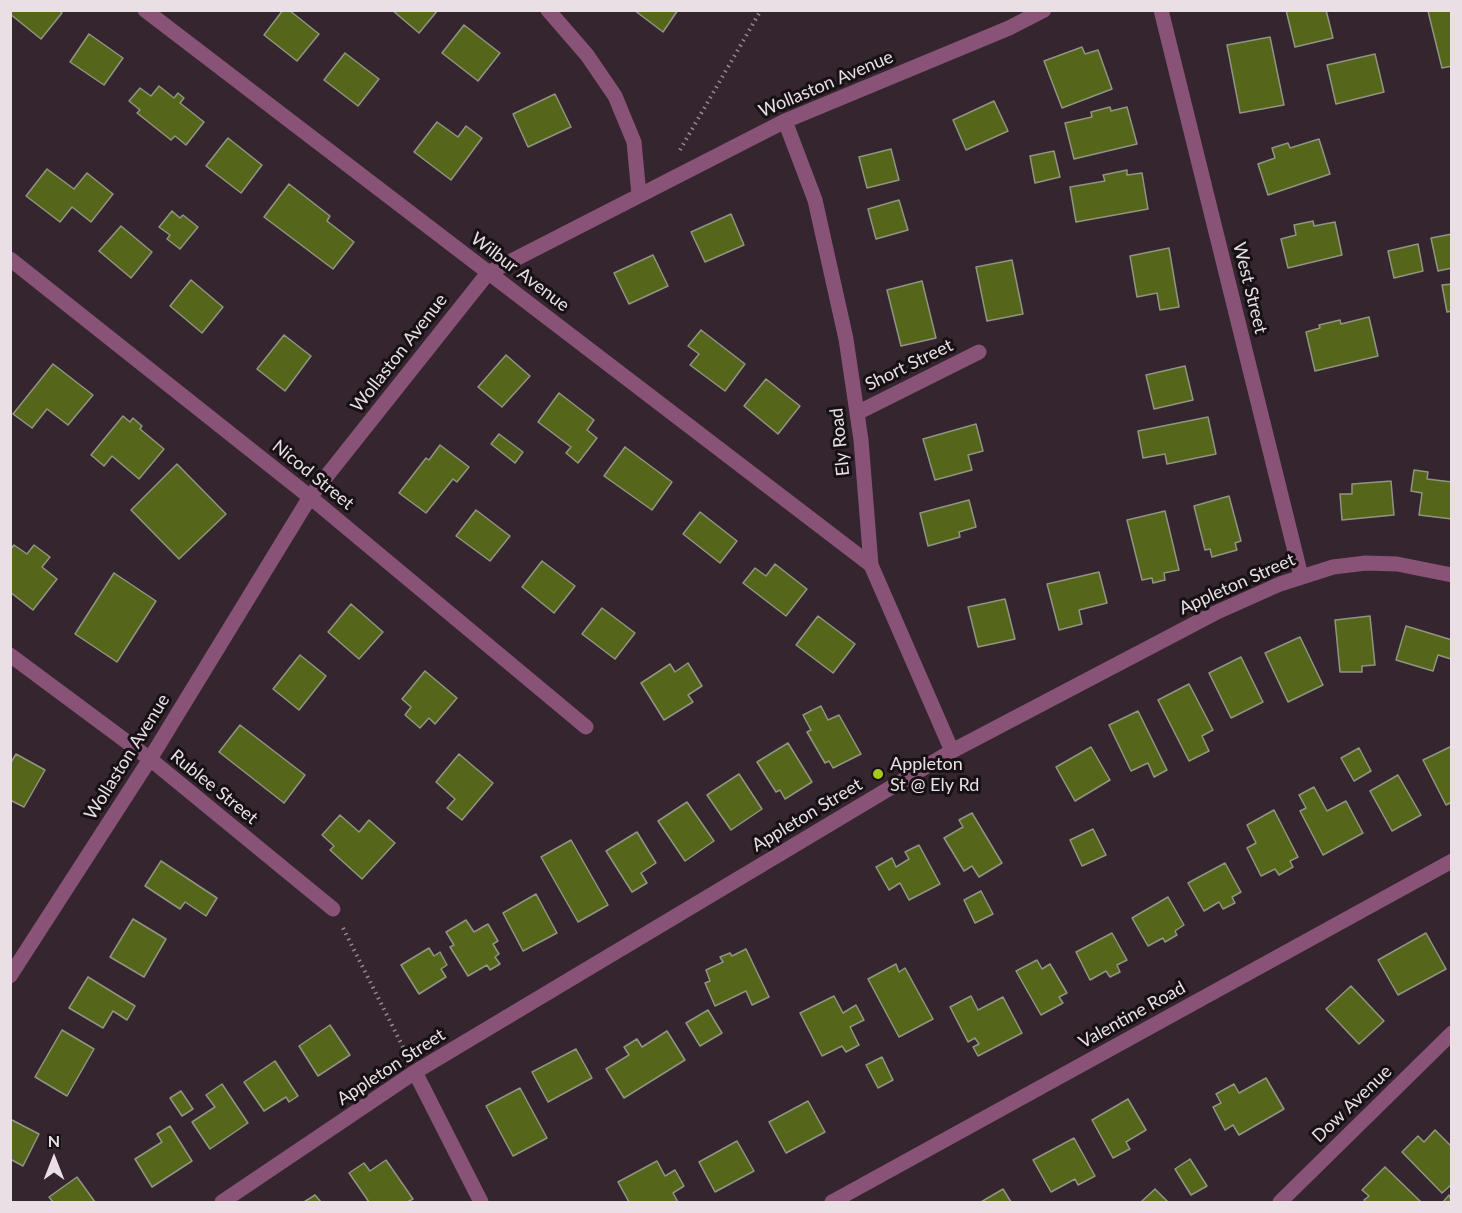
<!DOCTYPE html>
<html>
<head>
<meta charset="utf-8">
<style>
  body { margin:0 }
  #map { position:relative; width:1462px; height:1213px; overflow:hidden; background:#34252f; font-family:Lato,sans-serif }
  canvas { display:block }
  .frame { position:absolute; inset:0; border:12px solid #e9dfe5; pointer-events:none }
  .north { position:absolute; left:24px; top:1129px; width:60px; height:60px; -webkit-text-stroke:4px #171115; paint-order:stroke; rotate:0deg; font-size:16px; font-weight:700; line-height:24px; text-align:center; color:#e9dfe5 }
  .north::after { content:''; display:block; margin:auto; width:21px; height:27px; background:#e9dfe5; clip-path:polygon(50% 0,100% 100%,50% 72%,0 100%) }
</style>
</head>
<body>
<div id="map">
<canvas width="1462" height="1213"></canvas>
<div class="frame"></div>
<div class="north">N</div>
</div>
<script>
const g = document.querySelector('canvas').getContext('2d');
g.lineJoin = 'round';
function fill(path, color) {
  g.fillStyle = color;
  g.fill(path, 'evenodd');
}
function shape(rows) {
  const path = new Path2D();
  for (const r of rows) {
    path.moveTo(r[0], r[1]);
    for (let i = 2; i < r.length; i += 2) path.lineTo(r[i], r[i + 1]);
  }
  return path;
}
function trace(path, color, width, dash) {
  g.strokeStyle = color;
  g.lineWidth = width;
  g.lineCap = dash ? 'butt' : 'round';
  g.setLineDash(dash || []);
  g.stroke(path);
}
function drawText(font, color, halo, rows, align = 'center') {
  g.font = font + ' Lato,sans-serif';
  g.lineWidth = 6;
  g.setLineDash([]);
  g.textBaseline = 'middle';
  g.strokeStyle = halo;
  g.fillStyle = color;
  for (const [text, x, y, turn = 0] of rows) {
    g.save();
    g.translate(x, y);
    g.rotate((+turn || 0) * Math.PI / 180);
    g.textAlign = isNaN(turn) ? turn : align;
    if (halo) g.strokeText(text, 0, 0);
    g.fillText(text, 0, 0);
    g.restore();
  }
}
const building = shape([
  [10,10,59,10,62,13,41,39,10,14,10,10],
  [283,10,289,10,319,34,297,61,264,35,283,10],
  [392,10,438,10,419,33,392,10],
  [634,10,678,10,663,32,634,10],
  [1286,10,1326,10,1333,38,1295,47,1286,10],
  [1452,10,1452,66,1442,68,1428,11,1452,10],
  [464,25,500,53,478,81,442,53,464,25],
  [89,34,123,58,104,85,70,62,89,34],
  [1270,37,1284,105,1240,113,1227,45,1270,37],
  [1082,47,1085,54,1098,50,1112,89,1062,108,1044,61,1082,47],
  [345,53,379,79,358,106,324,80,345,53],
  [1375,54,1384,92,1336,104,1327,65,1375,54],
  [159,86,174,98,178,93,184,98,180,103,204,122,186,145,175,136,171,140,137,113,140,110,129,101,140,88,151,96,159,86],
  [555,94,571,127,528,147,513,114,555,94],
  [994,101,1008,131,966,150,953,120,994,101],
  [1110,107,1111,111,1127,107,1137,144,1074,159,1065,123,1092,117,1091,112,1110,107],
  [437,122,458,137,466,126,482,138,451,180,414,152,437,122],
  [228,138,262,165,241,193,206,166,228,138],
  [1319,139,1330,174,1268,195,1258,164,1275,158,1272,148,1288,143,1290,148,1319,139],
  [891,149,899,180,867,188,859,157,891,149],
  [1054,151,1060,177,1035,183,1030,156,1054,151],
  [47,169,74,189,87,173,113,194,91,222,72,207,60,222,26,196,47,169],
  [1127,170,1127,175,1142,173,1148,209,1076,222,1070,187,1105,181,1103,175,1127,170],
  [289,184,330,216,327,221,354,242,333,269,264,217,289,184],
  [899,200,908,230,876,239,868,209,899,200],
  [172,211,180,218,183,215,198,227,180,249,167,239,170,235,159,227,172,211],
  [731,214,744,245,705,262,691,232,731,214],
  [1313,221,1314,226,1335,222,1342,255,1288,268,1281,239,1296,235,1294,225,1313,221],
  [121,226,152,252,131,278,99,251,121,226],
  [1452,234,1452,268,1438,271,1431,238,1452,234],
  [1418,244,1423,271,1394,278,1388,251,1418,244],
  [1169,248,1179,307,1160,310,1157,293,1137,297,1130,256,1169,248],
  [653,255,668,286,629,304,614,273,653,255],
  [1012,260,1023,314,987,321,976,267,1012,260],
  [191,280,223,307,202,333,170,306,191,280],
  [922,281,936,338,901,346,887,290,922,281],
  [1452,284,1452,311,1447,312,1442,285,1452,284],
  [1369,317,1378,356,1315,371,1306,332,1320,328,1319,325,1340,320,1341,324,1369,317],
  [701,330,745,364,725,391,690,365,699,354,688,346,701,330],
  [284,335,311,356,285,391,257,369,284,335],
  [506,355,530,376,502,407,478,387,506,355],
  [53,364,93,395,68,425,47,409,32,428,13,414,53,364],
  [1185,366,1193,400,1154,409,1146,375,1185,366],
  [766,379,800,406,778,434,744,406,766,379],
  [559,393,594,420,587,430,597,438,578,463,566,453,571,447,538,422,559,393],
  [123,416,130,422,133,418,142,426,140,429,164,449,139,479,112,456,104,466,91,455,123,416],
  [1208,417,1216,454,1167,464,1165,454,1143,458,1138,431,1208,417],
  [976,424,983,451,968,455,972,470,935,480,923,439,976,424],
  [499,434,523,452,515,463,491,444,499,434],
  [440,445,469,467,457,482,453,479,426,513,399,493,426,458,429,460,440,445],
  [625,447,672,482,652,510,604,476,625,447],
  [177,464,226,514,179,559,131,510,177,464],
  [1414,470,1428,472,1427,479,1452,482,1452,519,1419,515,1422,493,1411,491,1414,470],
  [1391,481,1394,515,1342,520,1340,494,1352,494,1352,484,1391,481],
  [1229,496,1241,541,1235,543,1237,550,1212,557,1210,549,1205,550,1194,506,1229,496],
  [969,500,976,527,959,532,960,537,928,546,920,513,969,500],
  [476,510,510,536,490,561,456,536,476,510],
  [1165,511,1179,570,1164,573,1165,580,1153,583,1152,578,1142,580,1127,520,1165,511],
  [700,512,737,541,720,563,683,534,700,512],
  [14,545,27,554,34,545,50,557,42,567,57,579,33,610,10,592,10,550,14,545],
  [542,561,575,586,554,613,522,587,542,561],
  [775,564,807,589,786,616,743,583,755,568,766,576,775,564],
  [1099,572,1107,603,1079,610,1082,624,1059,630,1047,584,1099,572],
  [114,573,156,601,117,662,75,634,114,573],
  [1005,599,1015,639,978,647,968,607,1005,599],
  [351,604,383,632,359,659,328,632,351,604],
  [602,608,635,633,615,659,582,634,602,608],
  [818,616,855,644,833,673,796,645,818,616],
  [1370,616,1375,665,1362,666,1362,672,1340,672,1335,620,1370,616],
  [1406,626,1452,640,1451,659,1438,655,1433,671,1396,660,1406,626],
  [1300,637,1323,685,1288,702,1265,653,1300,637],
  [300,655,326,676,299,710,273,689,300,655],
  [1241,657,1263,702,1231,718,1209,673,1241,657],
  [688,663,702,686,688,695,693,702,664,720,641,683,670,664,675,672,688,663],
  [425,671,457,698,435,724,429,718,420,728,405,715,411,707,402,699,425,671],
  [1189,684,1213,730,1202,736,1209,751,1189,761,1158,700,1189,684],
  [821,706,828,720,839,715,861,754,833,768,829,761,825,763,807,732,811,730,803,715,821,706],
  [1138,711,1167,770,1154,777,1148,763,1131,771,1109,725,1138,711],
  [240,725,305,775,284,803,219,752,240,725],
  [788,743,812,782,785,799,780,790,776,792,757,762,788,743],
  [1452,746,1452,802,1446,805,1423,760,1452,746],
  [1091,747,1110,780,1075,801,1056,767,1091,747],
  [1359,748,1371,771,1354,781,1341,758,1359,748],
  [16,754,45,770,24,807,10,800,10,764,16,754],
  [459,754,493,783,462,820,447,808,455,799,436,782,459,754],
  [739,774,762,809,731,830,707,795,739,774],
  [1398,775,1421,815,1392,831,1370,791,1398,775],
  [1314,787,1327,811,1346,801,1363,833,1323,855,1300,811,1306,808,1299,795,1314,787],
  [687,802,714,841,685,861,658,821,687,802],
  [1274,810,1298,857,1290,861,1293,867,1279,875,1275,869,1261,876,1247,848,1256,843,1247,825,1274,810],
  [972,813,1002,863,979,877,972,866,964,871,944,838,963,827,959,820,972,813],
  [340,815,359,832,369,820,395,843,362,879,330,850,334,846,322,835,340,815],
  [1093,829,1106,855,1082,866,1070,840,1093,829],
  [637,832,656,863,641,873,647,883,632,892,606,851,637,832],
  [571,840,608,905,578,922,541,857,571,840],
  [919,845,940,884,909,900,900,883,889,890,876,867,892,858,896,867,909,859,905,852,919,845],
  [161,861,217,898,206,916,185,902,180,909,145,886,161,861],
  [1225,863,1241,892,1232,897,1235,903,1223,909,1219,902,1204,911,1188,883,1225,863],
  [981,891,993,914,975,923,964,900,981,891],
  [536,894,557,933,523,951,503,913,536,894],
  [1168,897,1184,925,1175,931,1177,935,1165,942,1163,938,1148,946,1132,918,1168,897],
  [133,919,166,939,144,977,110,957,133,919],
  [466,920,474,932,488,924,498,941,493,944,499,954,495,957,500,964,490,970,487,965,468,976,450,947,454,945,446,932,466,920],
  [1112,933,1127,960,1117,965,1120,972,1110,977,1106,971,1090,980,1076,952,1112,933],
  [1426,933,1446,969,1398,995,1378,960,1426,933],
  [429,948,434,956,440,952,447,965,441,969,446,977,419,994,401,965,429,948],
  [746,949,769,997,752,1005,746,991,715,1006,705,983,710,981,706,970,723,962,720,957,730,953,732,956,746,949],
  [1037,960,1042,969,1050,964,1067,993,1059,997,1063,1003,1041,1015,1016,971,1037,960],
  [896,964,899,972,905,968,933,1019,899,1037,868,979,896,964],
  [88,977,135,1006,127,1020,113,1011,103,1028,69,1008,88,977],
  [1351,986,1384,1021,1359,1044,1326,1009,1351,986],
  [834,996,843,1013,856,1005,864,1020,850,1027,859,1045,846,1052,842,1046,822,1056,800,1013,834,996],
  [971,996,978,1010,1003,997,1022,1033,978,1056,973,1047,979,1044,975,1038,968,1042,950,1007,971,996],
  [708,1010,722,1033,700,1046,686,1023,708,1010],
  [330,1025,350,1055,318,1076,299,1046,330,1025],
  [62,1030,94,1049,67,1096,35,1077,62,1030],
  [667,1031,685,1060,624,1098,606,1069,629,1055,624,1047,637,1039,642,1047,667,1031],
  [576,1049,592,1078,548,1102,532,1072,576,1049],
  [882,1057,893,1080,878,1088,866,1065,882,1057],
  [275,1061,298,1096,289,1102,286,1097,264,1111,244,1082,275,1061],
  [1266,1078,1284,1109,1239,1135,1233,1125,1225,1130,1213,1107,1221,1103,1216,1094,1234,1084,1239,1093,1266,1078],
  [222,1084,248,1123,210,1149,192,1122,215,1107,206,1095,222,1084],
  [520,1088,547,1138,513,1156,486,1106,520,1088],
  [181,1091,193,1109,182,1116,170,1098,181,1091],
  [1128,1099,1146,1130,1126,1142,1130,1149,1113,1158,1092,1120,1128,1099],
  [808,1101,825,1132,786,1153,769,1122,808,1101],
  [10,1119,39,1134,23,1166,10,1159,10,1119],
  [170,1126,192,1161,152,1187,135,1159,162,1142,157,1134,170,1126],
  [1435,1130,1452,1147,1452,1184,1442,1193,1402,1152,1418,1136,1424,1142,1435,1130],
  [1074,1138,1095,1176,1078,1185,1075,1179,1051,1192,1033,1160,1074,1138],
  [737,1141,754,1171,715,1192,699,1162,737,1141],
  [1190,1159,1207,1186,1191,1195,1175,1169,1190,1159],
  [386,1160,413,1199,407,1202,369,1202,349,1173,364,1163,370,1171,386,1160],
  [657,1161,665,1176,675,1170,684,1186,673,1193,678,1202,629,1202,618,1182,657,1161],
  [1385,1167,1421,1202,1366,1202,1364,1200,1369,1196,1362,1190,1385,1167],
  [77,1177,95,1202,53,1202,49,1197,77,1177],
  [1003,1189,1011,1202,981,1202,1003,1189],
  [1155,1189,1168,1202,1141,1202,1155,1189],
  [315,1195,321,1202,304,1202,315,1195],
  [1449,1195,1452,1202,1443,1202,1449,1195]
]);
const path = shape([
  [680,150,761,10],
  [343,928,406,1053]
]);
const minor = shape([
  [145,10,871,565],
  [548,10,587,55,615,96,634,142,639,195],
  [1161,10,1301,576],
  [785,121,815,200,846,339,861,440,871,565,952,751],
  [10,259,310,497,586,727],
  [857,413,979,352],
  [10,655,150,759,333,909],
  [10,976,150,759,310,497,488,273,785,121,1009,28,1044,10],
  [415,1072,481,1202],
  [222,1202,415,1072,952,751,1215,613,1280,584,1333,567,1366,563,1397,564,1452,575],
  [832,1202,1452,861],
  [1280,1202,1452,1033]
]);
const markers = [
  [878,774,6,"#a6c820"]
];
const streetNames = [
  ["Wollaston Avenue",826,84,-23],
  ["Wilbur Avenue",520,272,37],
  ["West Street",1250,288,76],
  ["Wollaston Avenue",399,353,-52],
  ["Short Street",909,365,-26],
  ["Ely Road",840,442,-96],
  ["Nicod Street",313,475,39],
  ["Appleton Street",1237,584,-24],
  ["Wollaston Avenue",127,757,-58],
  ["Rublee Street",214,787,39],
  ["Appleton Street",807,815,-31],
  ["Valentine Road",1132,1015,-29],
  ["Appleton Street",391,1067,-33],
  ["Dow Avenue",1352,1104,-44]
];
const poiNames = [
  ["Appleton",890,764],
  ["St @ Ely Rd",890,785]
];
fill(building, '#55661b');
trace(building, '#909583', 1.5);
trace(path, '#968a92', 4, [1.5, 4.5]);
trace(minor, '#885376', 15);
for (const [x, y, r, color] of markers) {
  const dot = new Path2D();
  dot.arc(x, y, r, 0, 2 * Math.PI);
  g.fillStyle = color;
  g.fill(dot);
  trace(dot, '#171115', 2);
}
drawText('18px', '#e9dfe5', '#171115', streetNames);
drawText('18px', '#e9dfe5', '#171115', poiNames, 'left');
</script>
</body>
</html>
